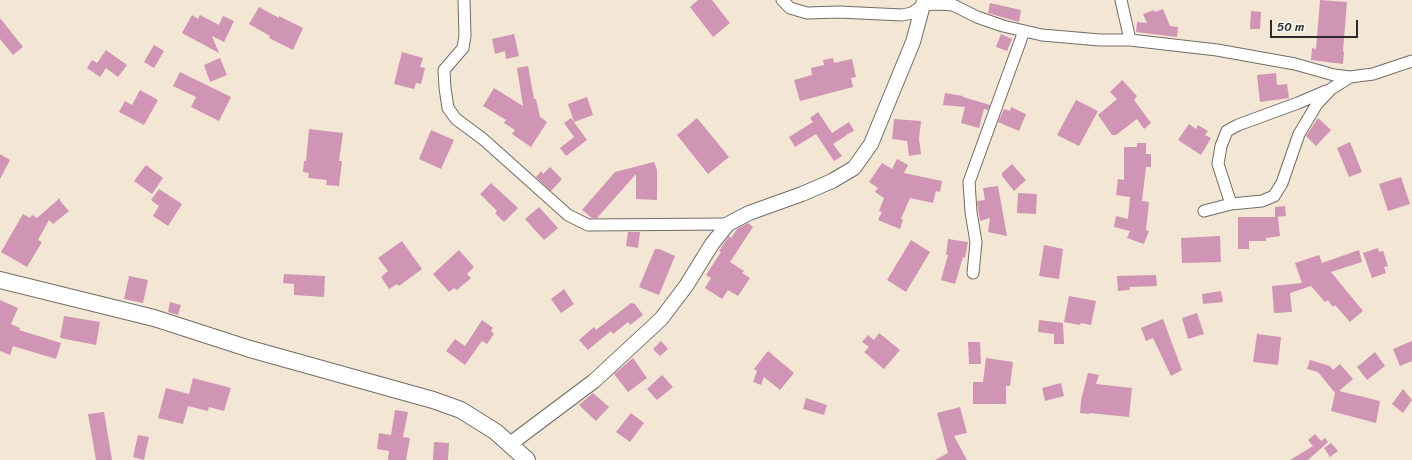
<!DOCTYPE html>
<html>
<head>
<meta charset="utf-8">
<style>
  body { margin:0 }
  #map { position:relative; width:1412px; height:460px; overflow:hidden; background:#f4e6d4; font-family:Sriracha,sans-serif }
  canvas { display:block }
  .scale { position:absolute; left:1270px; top:20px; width:88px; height:18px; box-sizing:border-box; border:2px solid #2b2b2b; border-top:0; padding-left:5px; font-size:12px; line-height:14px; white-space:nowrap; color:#2b2b2b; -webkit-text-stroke:3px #f6f6f2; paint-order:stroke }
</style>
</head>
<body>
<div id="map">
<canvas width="1412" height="460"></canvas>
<div class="scale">50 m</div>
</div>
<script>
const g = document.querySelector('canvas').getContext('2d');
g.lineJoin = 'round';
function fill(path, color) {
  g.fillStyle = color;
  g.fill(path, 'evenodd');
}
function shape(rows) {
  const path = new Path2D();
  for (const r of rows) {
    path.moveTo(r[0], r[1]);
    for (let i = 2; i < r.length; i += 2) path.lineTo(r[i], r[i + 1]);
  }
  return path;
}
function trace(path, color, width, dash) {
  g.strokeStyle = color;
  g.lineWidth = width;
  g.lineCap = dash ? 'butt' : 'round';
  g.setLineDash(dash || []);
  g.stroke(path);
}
const building = shape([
  [698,0,712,0,730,23,713,37,690,7],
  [1320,0,1347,2,1343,51,1344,52,1343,64,1311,60,1312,48,1316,49],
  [990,3,1021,10,1019,22,988,13],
  [259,7,279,18,279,16,303,28,293,50,269,38,270,36,249,24],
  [1163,9,1170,26,1178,27,1177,37,1136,32,1137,22,1147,23,1143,14,1154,10,1155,12],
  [1251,11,1261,12,1260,29,1250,29],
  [192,15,198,19,200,15,219,25,223,16,234,21,224,42,212,36,219,53,182,33],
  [0,18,23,47,13,55,0,39],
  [514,34,519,56,506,59,505,51,495,54,492,39],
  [1001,34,1012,39,1007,51,996,47],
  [154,45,164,51,154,68,144,62],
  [106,50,127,65,118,77,106,68,100,77,87,68,92,60,97,63],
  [402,52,423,58,420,67,425,68,421,84,416,83,414,89,394,84],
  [220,58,227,75,210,82,204,65],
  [833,58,834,63,852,59,856,77,851,78,853,87,800,101,794,80,812,75,811,68,824,65,823,60],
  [528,66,534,99,536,99,540,117,547,122,531,147,512,134,515,130,504,123,506,120,483,106,494,88,523,106,517,68],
  [180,72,231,97,219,121,191,107,196,97,173,86],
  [1276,73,1277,85,1287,84,1289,98,1260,102,1257,75],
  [1122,80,1137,96,1134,100,1151,123,1144,129,1137,119,1116,135,1112,135,1098,115,1117,99,1110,92],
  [140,90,158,100,144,125,119,112,125,101,132,105],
  [945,93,963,96,963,97,990,105,988,110,984,109,979,128,961,123,965,107,943,105],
  [587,97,593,115,574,122,568,104],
  [1076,100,1098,111,1079,146,1057,135],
  [1011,107,1026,114,1019,131,998,122,1004,109,1010,111],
  [818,112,832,133,849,122,854,131,848,134,845,134,847,135,833,144,842,156,834,161,816,134,795,147,789,137,813,122,810,118],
  [571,118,587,140,566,156,560,148,574,137,564,123],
  [697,118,729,157,708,174,677,135],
  [1318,118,1331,130,1316,146,1306,136],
  [894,119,921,121,919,139,921,154,909,156,907,141,892,139],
  [1189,124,1196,129,1198,125,1208,131,1205,135,1211,138,1201,155,1178,140],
  [309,129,343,133,339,161,342,161,339,186,326,185,327,180,308,178,309,173,303,172,304,161,306,161],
  [431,130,454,140,441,169,419,159],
  [1350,142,1362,172,1349,177,1337,148],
  [1137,143,1146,143,1146,154,1151,154,1151,167,1146,167,1142,201,1149,202,1146,230,1149,231,1144,244,1127,238,1130,231,1114,227,1116,216,1128,219,1130,197,1116,195,1118,179,1124,180,1124,147,1137,147],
  [0,154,10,160,0,179],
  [897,159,908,165,904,173,942,181,940,192,936,191,933,203,910,198,901,219,903,220,900,229,878,220,882,212,879,211,884,198,875,192,878,188,869,182,882,163,892,169],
  [654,162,657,170,657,200,636,199,636,174,597,218,592,218,582,210,615,172],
  [1012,164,1026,180,1014,191,1002,176,1002,173],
  [146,165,163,178,152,194,134,181],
  [550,167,562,179,551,191,536,177,541,171,543,174],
  [1401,177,1410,204,1388,211,1379,184],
  [491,183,518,208,504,222,495,213,497,211,480,194],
  [998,186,1007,236,988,232,990,218,980,221,977,201,985,200,983,188],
  [159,189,182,204,168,226,153,216,159,206,151,200],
  [1018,193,1037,194,1036,214,1017,213],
  [60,198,60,201,69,211,53,224,49,220,38,240,42,242,27,267,1,252,23,214,30,218,32,215,37,218],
  [1285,206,1286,216,1275,217,1275,207],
  [539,207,558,228,544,240,525,219],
  [1238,217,1278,217,1280,236,1266,238,1266,241,1249,241,1249,249,1238,249],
  [748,223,753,227,730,262,744,271,742,273,750,278,738,296,728,290,722,299,705,288,711,278,706,275,721,252,719,251,729,236,731,238,737,229],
  [628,232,640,232,638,248,626,246],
  [1220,236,1221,262,1182,263,1181,238],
  [948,239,968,242,965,258,963,257,955,284,941,280,948,255,946,255],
  [911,240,930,252,906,292,887,280],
  [402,241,422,269,399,286,397,284,389,289,381,277,388,271,378,258],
  [1044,245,1063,249,1059,279,1039,276],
  [1378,248,1379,252,1383,251,1388,266,1384,267,1386,273,1372,278,1363,253],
  [655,249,659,249,675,256,659,295,639,287],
  [459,250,474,267,467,274,471,278,457,290,454,288,449,292,433,274],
  [1359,250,1362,262,1331,272,1363,311,1350,322,1335,305,1333,307,1328,300,1325,302,1311,286,1290,293,1292,312,1274,313,1272,286,1302,283,1295,263,1319,255,1322,263],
  [284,274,325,276,324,297,294,295,294,284,283,283],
  [1156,275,1157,286,1129,287,1130,290,1118,291,1117,276],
  [129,276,148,280,143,303,124,299],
  [564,289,574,304,561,313,551,299],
  [1221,291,1223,302,1203,304,1202,294],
  [1069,296,1096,301,1091,325,1081,323,1080,325,1064,322],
  [0,300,18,308,11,324,20,328,19,330,61,343,56,359,13,346,10,355,0,351],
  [170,302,181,305,178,315,168,312],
  [631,303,635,304,643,315,630,325,628,322,613,334,611,331,588,350,579,340,594,327,596,330],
  [1197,313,1204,334,1188,339,1182,318],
  [64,316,100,322,96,345,60,338],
  [1163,319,1182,370,1171,376,1153,338,1146,341,1141,328],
  [482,320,493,328,491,331,494,334,487,344,482,341,465,365,446,351,455,339,465,346],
  [1039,320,1063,323,1064,344,1054,344,1054,334,1038,332],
  [879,333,900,350,884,369,864,352,869,347,862,342,868,335,874,340],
  [1257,334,1281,337,1278,365,1253,362],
  [661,341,668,349,660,356,653,349],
  [1412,341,1412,361,1400,366,1393,349],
  [968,342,980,342,981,364,969,364],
  [768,351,794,373,780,390,764,377,761,385,753,382,757,371,754,369],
  [1375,352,1385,366,1367,380,1357,367],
  [633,358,647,378,628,392,614,374],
  [986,358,1013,362,1010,386,1006,386,1006,404,973,404,973,382,983,382],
  [1310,360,1330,366,1333,370,1340,364,1353,379,1339,391,1380,401,1376,423,1331,411,1335,393,1318,372,1307,369],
  [1088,373,1099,375,1096,384,1132,388,1129,417,1089,413,1089,414,1080,413,1081,400],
  [662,375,673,387,657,400,647,389],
  [193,378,231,388,224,411,209,407,208,411,188,406,183,424,158,418,166,388,189,394],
  [1061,383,1064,396,1045,401,1042,388],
  [1403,389,1412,400,1403,413,1392,404],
  [593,393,609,407,596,421,579,405],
  [806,398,827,405,824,415,803,409],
  [960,407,967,433,954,436,967,460,935,460,948,453,937,413],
  [395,410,408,412,403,437,410,438,406,460,388,460,389,451,377,449,379,433,391,435],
  [104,412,112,460,96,460,88,414],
  [631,413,644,423,630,442,616,432],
  [1315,434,1321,441,1325,438,1328,442,1308,460,1290,460,1313,446,1308,440],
  [138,435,149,437,144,460,133,457],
  [434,442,449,443,448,460,433,460],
  [1331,443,1338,451,1330,457,1324,448]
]);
const minor = shape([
  [464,0,465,36,463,48,444,70,445,88,448,108,456,119,483,139,568,215,588,225,728,224],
  [782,0,790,8,807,13,839,12,902,15,912,13,923,5,938,4,953,5,977,17,1003,26,1042,35,1100,40,1130,40,1217,50,1295,64,1334,75,1350,77,1373,74,1412,61],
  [1121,0,1130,40],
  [1231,204,1218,164,1221,146,1227,131,1238,125,1298,103,1326,91],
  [1204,211,1231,204,1262,201,1274,196,1282,183,1299,134,1317,104,1331,89,1350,77],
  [973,273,976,242,971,212,969,182,1024,31]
]);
const tertiary = shape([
  [510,444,594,381,661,319,686,286,712,244,728,224,749,213,802,194,832,181,854,168,871,144,913,42,923,5,924,0]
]);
const secondary = shape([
  [0,280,154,318,250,349,433,400,461,410,496,432,527,460]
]);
fill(building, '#d094b4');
trace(minor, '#716c66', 13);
trace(tertiary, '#716c66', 16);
trace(secondary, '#716c66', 18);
trace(minor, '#fff', 11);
trace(tertiary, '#fff', 14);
trace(secondary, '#fff', 16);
</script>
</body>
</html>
